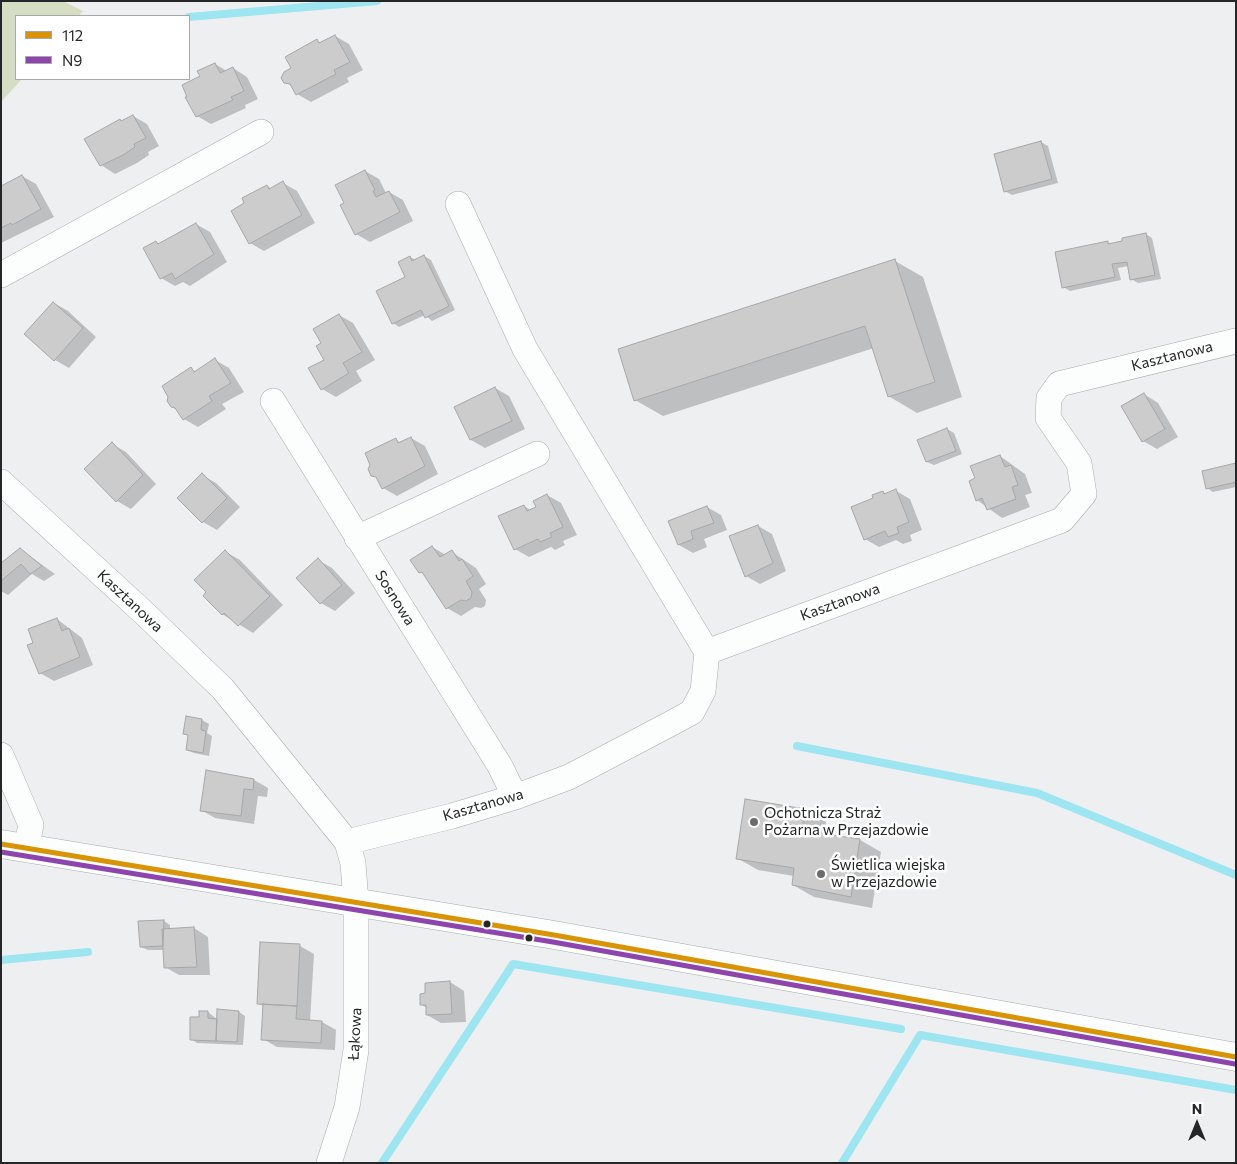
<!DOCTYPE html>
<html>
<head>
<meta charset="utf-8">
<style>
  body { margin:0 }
  #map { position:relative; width:1237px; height:1164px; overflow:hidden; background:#eeeff1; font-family:Commissioner,sans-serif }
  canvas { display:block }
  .frame { position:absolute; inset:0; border:2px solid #252627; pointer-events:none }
  .legend { position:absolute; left:15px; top:15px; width:175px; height:65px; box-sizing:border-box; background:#fff; border:1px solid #a8a8a9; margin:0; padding:6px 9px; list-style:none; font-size:15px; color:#252627 }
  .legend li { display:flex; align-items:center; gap:10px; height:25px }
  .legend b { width:25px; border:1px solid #a8a8a9 }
  .north { position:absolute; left:1172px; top:1099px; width:50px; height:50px; -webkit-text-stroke:4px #fff; paint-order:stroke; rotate:0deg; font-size:14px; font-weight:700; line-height:20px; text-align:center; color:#252627 }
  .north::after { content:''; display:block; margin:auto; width:18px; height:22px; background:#252627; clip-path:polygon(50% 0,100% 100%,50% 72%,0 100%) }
</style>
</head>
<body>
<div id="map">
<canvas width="1237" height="1164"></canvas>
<div class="frame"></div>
<ul class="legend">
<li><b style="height:6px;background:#d89306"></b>112</li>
<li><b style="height:6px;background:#8e44ad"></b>N9</li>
</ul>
<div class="north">N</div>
</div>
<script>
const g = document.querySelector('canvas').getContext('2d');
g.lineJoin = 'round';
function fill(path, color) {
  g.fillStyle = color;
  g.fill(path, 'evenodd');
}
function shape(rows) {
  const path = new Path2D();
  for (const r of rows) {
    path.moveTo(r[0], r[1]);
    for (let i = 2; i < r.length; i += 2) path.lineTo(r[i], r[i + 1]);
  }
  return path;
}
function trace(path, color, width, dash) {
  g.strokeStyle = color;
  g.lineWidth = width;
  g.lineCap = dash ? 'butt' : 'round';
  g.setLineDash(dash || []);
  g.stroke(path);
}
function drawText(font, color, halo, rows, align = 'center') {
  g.font = font + ' Commissioner,sans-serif';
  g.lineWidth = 5;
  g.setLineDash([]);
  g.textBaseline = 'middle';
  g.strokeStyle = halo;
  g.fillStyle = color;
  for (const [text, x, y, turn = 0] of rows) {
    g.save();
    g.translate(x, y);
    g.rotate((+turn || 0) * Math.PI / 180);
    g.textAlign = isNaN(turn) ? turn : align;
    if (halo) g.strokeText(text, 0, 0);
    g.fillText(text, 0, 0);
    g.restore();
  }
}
const green = shape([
  [1,1,63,1,83,11,79,16,16,16,16,79,22,79,1,102]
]);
const shadow = shape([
  [335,36,349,44,363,70,347,78,349,82,311,102,297,94,294,87,285,82,293,68,317,41,322,43],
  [215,64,227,71,233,68,247,77,258,99,245,105,246,108,211,124,197,116,202,77],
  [133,116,147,124,159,146,148,152,149,155,137,163,115,174,101,165,120,120,123,122],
  [1041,142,1048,146,1058,183,1012,195,1005,191],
  [365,171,379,179,386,193,389,192,403,200,413,221,370,242,356,234,346,204],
  [22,176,36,184,54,217,1,243,1,187],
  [283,183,297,191,315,223,264,251,250,243,246,204,267,186,272,189],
  [196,224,210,232,227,262,190,286,183,282,175,286,161,278,156,242,160,244],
  [1146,234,1152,238,1161,279,1138,283,1131,279,1129,266,1118,268,1121,280,1070,291,1063,287,1107,242,1111,244],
  [424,256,431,260,455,310,432,321,425,315,399,327,393,323,407,278,410,257,416,260],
  [895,261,923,277,962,397,917,413,890,397,874,348,663,416,635,400],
  [54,303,68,311,96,337,69,368,55,360],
  [339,315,353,323,375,360,356,371,362,381,336,397,322,389,326,360,322,343],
  [215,360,229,368,244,392,222,404,226,409,198,427,184,419,191,369,196,372],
  [495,388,509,396,525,429,485,448,471,440,455,408],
  [1144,394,1158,403,1178,437,1157,449,1143,441],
  [947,429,954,433,962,454,934,465,927,462,919,440],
  [411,438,425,446,438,474,397,496,383,488,371,465,396,440,401,443],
  [112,444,126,452,156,484,131,509,117,501],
  [1000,456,1025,474,1032,493,1025,495,1030,507,1002,518,977,500,977,479],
  [1236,465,1236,487,1213,492,1207,488],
  [202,475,216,483,240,507,217,530,203,522],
  [896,491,910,499,922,530,910,535,912,541,903,544,896,540,879,547,865,539,883,492,887,494],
  [547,495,561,503,577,535,563,541,565,545,555,550,551,547,529,557,515,549,524,506,532,511,538,508],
  [707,507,721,515,727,530,704,539,707,547,693,553,679,545],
  [758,526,772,534,786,571,760,584,746,576],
  [432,547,446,555,452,552,476,568,486,584,479,589,486,600,485,606,481,608,475,607,461,616,447,608,426,576,420,572],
  [20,549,55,574,44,581,32,574,8,595,1,591,1,565],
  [226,552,240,560,283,605,253,633,222,614],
  [318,560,332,568,355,593,335,611,321,603],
  [57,619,82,638,93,665,54,681,40,673,35,643],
  [187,718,202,720,209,724,207,733,212,736,209,756,194,753,187,750,189,736,185,734],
  [207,771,254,780,268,788,267,797,258,796,254,824,215,818,201,810],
  [746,801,805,810,826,822,824,835,860,840,881,852,872,908,814,897,793,885,794,876,758,870,737,858],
  [164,921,170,925,170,930,194,928,208,937,210,975,179,975,165,967,164,950,148,950,141,947],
  [300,946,314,954,310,1021,322,1022,336,1030,335,1050,277,1047,263,1039,264,1007,258,1003],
  [450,982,464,991,466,1022,441,1023,427,1015,427,1008,422,1005,427,994],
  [208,1012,218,1020,239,1012,245,1016,243,1045,197,1043,191,1039,200,1019]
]);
const stream = shape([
  [189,17,377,1],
  [797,746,1037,793,1236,875],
  [1,960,88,952],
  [382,1163,513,964,901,1029],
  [842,1163,920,1035,1236,1090]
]);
const building = shape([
  [335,35,350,62,334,70,336,74,296,95,290,84,284,83,281,78,284,72,291,68,285,57,317,39,319,43,335,35],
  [215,63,220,73,233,67,244,91,231,97,233,100,196,117,185,97,187,97,182,85,200,76,197,71,215,63],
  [133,115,146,138,134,144,135,147,123,155,100,166,84,139,120,119,121,121,133,115],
  [1041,141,1052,179,1004,192,994,154,1041,141],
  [365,170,375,190,373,191,376,197,389,191,400,212,355,235,340,205,344,203,335,185,365,170],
  [22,175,41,209,12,225,11,223,1,228,1,186,22,175],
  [283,181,302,215,249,244,231,211,244,203,242,198,267,185,269,189,283,181],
  [196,223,214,254,175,279,172,273,160,279,143,248,156,241,158,244,196,223],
  [1146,233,1155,275,1130,280,1127,262,1112,264,1115,277,1062,288,1055,252,1108,241,1108,244,1122,241,1122,238,1146,233],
  [424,255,449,306,425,318,421,310,392,324,376,291,405,277,398,262,410,256,412,261,424,255],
  [895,259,935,382,888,397,865,326,634,401,618,349,895,259],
  [53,302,83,328,54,361,24,334,53,302],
  [339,314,362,352,343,363,349,373,321,390,308,368,324,360,316,346,321,343,313,329,339,314],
  [215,358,231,383,209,396,212,401,183,420,175,408,171,407,167,401,168,397,162,386,191,367,194,372,215,358],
  [495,387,512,421,470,440,454,407,495,387],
  [1144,393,1165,429,1142,442,1121,406,1144,393],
  [947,428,956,451,926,462,917,440,947,428],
  [411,437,425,466,382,489,376,477,371,476,368,469,370,465,365,453,396,438,398,443,411,437],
  [112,442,143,475,116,502,84,469,112,442],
  [1000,455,1005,467,1011,465,1018,485,1012,487,1016,499,987,510,982,498,976,501,969,481,975,478,970,466,1000,455],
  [1236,463,1236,482,1206,489,1202,471,1236,463],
  [202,473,227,498,202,523,177,498,202,473],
  [896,489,909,522,897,527,899,533,888,537,885,531,864,540,851,507,873,498,872,495,883,491,884,494,896,489],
  [547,494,563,527,550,533,552,537,540,542,538,539,514,550,498,516,524,505,527,511,536,507,533,501,547,494],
  [707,506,714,523,691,531,693,539,678,545,668,521,707,506],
  [758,525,773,563,745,577,729,536,758,525],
  [432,546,440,557,452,550,459,561,462,559,473,576,466,581,472,592,471,598,466,601,461,600,446,609,422,572,419,573,410,560,432,546],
  [20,548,42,566,30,574,21,564,1,581,1,563,20,548],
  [225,550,270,596,238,626,224,613,222,615,203,596,206,592,194,580,225,550],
  [318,558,342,585,320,604,296,578,318,558],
  [57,618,62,631,69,628,80,657,39,674,27,645,33,643,28,629,57,618],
  [186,716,202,719,201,730,206,731,203,753,186,750,188,735,183,734,186,716],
  [206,770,254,779,253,790,244,789,241,816,200,811,206,770],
  [745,799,805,809,802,831,860,839,851,897,792,885,794,868,736,859,745,799],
  [164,920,163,946,140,947,138,921,164,920],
  [194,927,197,967,164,968,162,929,194,927],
  [260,942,300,944,297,1006,257,1004,260,942],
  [450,981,452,1014,426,1015,426,1005,420,1005,420,994,425,993,425,983,450,981],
  [263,1004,297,1006,296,1019,322,1021,321,1043,261,1040,263,1004],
  [217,1009,239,1011,237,1042,216,1041,217,1009],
  [199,1011,208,1011,208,1018,217,1019,216,1041,190,1040,190,1017,199,1017,199,1011]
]);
const minor = shape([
  [458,204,525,349,707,652],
  [1,275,261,132],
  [273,401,500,766,515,797],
  [1,482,143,612,223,689,347,842,353,863,356,903,356,1050,347,1107,329,1163],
  [357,538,537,454],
  [707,652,1062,520,1084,494,1079,463,1048,418,1049,398,1059,384,1236,341],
  [1,755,31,825,26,848],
  [347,842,452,816,515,797,569,777,670,724,692,712,703,691,707,652]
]);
const tertiary = shape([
  [1,844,554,935,1236,1057]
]);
const bus1 = shape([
  [1,844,554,935,1236,1057]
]);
const bus2 = shape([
  [1,852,553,942,1235,1064]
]);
const markers = [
  [754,822,5,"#6b6c6e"],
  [821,874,5,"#6b6c6e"],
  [487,924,4.5,"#252627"],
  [529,938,4.5,"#252627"]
];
const streetNames = [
  ["Kasztanowa",1172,356,-14],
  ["Sosnowa",395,598,58],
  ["Kasztanowa",130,601,43],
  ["Kasztanowa",840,602,-20],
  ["Kasztanowa",483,805,-16],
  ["Łąkowa",355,1034,-87]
];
const poiNames = [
  ["Ochotnicza Straż",764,813],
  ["Pożarna w Przejazdowie",764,830],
  ["Świetlica wiejska",831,865],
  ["w Przejazdowie",831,882]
];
fill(green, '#d5dec3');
fill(shadow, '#0003');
trace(stream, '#9ee5f2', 8);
fill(building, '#cccccd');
trace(building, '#a7a7a8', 1);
trace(minor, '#aaabac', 26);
trace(tertiary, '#aaabac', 29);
trace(minor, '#fcfdfd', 25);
trace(tertiary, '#fcfdfd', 28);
trace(bus1, '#d89306', 5);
trace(bus2, '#8e44ad', 5);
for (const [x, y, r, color] of markers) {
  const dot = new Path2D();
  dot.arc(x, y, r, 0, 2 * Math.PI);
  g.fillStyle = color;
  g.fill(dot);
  trace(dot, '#fff', 2);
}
drawText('15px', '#252627', '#fff', streetNames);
drawText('15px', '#252627', '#fff', poiNames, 'left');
</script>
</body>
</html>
